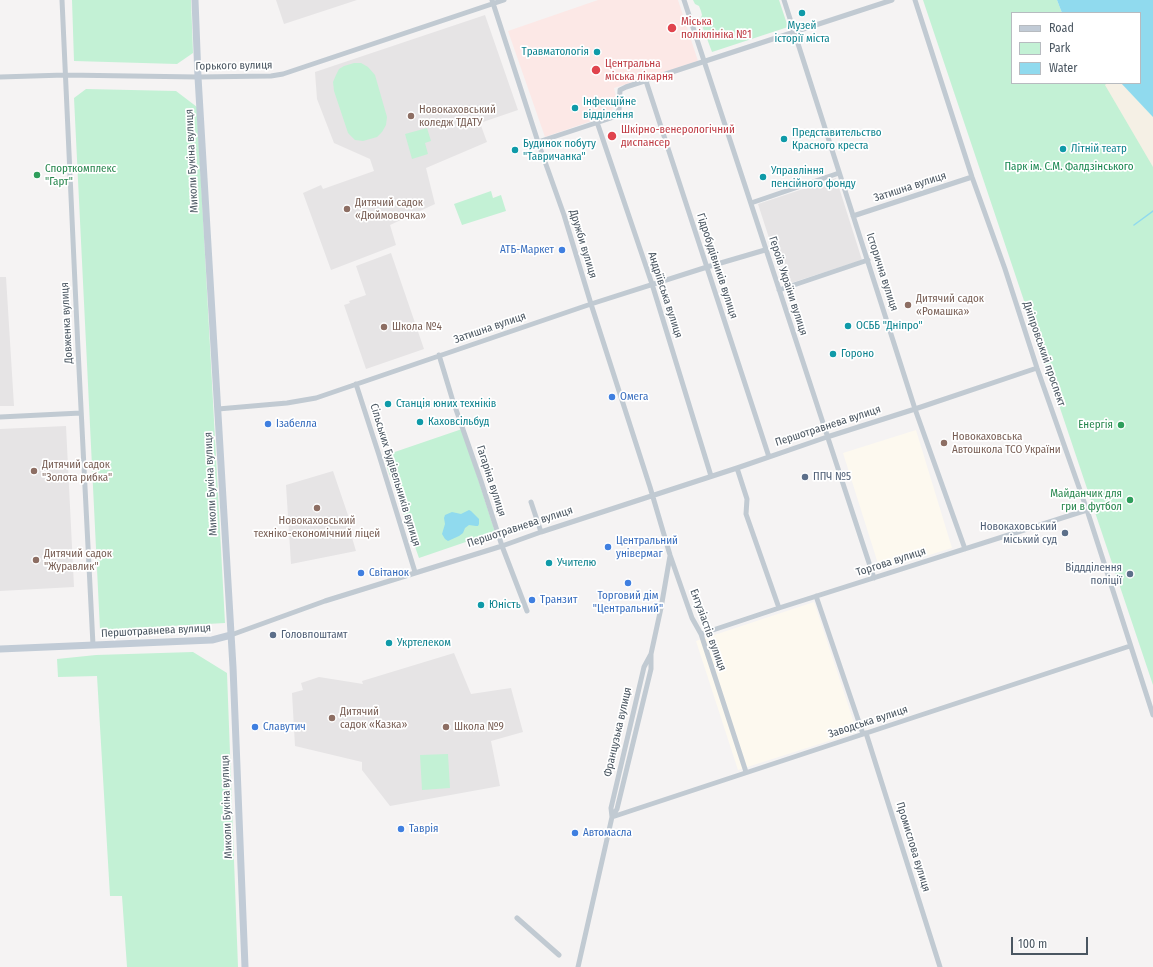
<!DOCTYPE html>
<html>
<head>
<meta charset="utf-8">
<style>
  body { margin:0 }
  #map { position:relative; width:1153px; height:967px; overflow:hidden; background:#f5f3f3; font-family:"Fira Sans Condensed",sans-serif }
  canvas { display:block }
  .legend { position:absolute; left:1011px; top:12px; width:130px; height:72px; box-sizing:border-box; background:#fff; border:1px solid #b7bbc0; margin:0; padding:5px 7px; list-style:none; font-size:12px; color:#4a5661 }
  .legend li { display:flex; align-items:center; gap:8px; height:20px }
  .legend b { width:20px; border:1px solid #b7bbc0 }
  .scale { position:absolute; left:1011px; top:937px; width:77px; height:18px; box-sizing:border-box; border:2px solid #4a5661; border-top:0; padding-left:5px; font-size:12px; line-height:14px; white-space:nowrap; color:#4a5661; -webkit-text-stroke:3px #fff; paint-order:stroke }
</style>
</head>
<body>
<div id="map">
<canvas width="1153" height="967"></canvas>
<ul class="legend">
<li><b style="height:5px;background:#c1cbd6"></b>Road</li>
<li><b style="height:11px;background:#c3f1d5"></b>Park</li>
<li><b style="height:11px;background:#90daee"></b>Water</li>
</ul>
<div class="scale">100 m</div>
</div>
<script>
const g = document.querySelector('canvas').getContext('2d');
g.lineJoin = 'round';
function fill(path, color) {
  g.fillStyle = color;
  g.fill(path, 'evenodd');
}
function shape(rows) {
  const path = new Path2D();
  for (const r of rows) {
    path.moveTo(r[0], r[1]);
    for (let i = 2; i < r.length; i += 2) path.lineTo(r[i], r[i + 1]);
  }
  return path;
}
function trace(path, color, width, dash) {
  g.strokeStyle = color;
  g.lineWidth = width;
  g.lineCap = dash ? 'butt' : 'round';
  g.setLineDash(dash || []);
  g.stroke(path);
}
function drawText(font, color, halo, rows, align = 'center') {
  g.font = font + ' "Fira Sans Condensed",sans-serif';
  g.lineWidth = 3.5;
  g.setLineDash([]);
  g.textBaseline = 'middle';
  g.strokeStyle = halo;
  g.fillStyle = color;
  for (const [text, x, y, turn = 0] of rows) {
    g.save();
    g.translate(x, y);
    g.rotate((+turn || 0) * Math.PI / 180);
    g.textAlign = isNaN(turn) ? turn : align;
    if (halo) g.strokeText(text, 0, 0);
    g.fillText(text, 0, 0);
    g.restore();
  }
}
const commercial = shape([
  [916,430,952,548,880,570,843,453],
  [814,602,857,732,738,770,696,641]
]);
const education = shape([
  [276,0,357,0,284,24],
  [485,15,518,110,480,123,487,142,426,168,435,204,390,225,396,245,331,270,303,193,321,185,323,189,374,171,370,159,334,143,317,99,315,72],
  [836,178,862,260,785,285,784,282,789,280,788,276,782,278,758,204],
  [391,253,424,349,366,369,344,305,350,303,349,301,366,295,356,266],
  [0,277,6,277,14,406,0,406],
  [66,426,74,587,0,591,0,429],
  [333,471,353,530,350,531,356,551,291,564,286,485],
  [454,653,471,694,511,688,523,732,491,741,500,786,390,806,362,770,362,762,295,746,292,693,303,690,301,683,319,677,363,684,362,681]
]);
const medical = shape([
  [598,0,678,0,698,61,614,88,617,100,609,115,545,137,508,31]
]);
const green = shape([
  [72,0,191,0,193,53,177,64,74,61],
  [693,0,779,0,788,27,712,52,700,20,702,15,701,11,699,6,695,4],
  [923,0,1057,0,1062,13,1012,13,1012,83,1121,83,1153,117,1153,685],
  [354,63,361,63,368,67,375,75,387,117,386,125,382,132,377,137,363,141,355,140,348,133,334,91,333,82,336,75,339,69,344,66],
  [86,89,176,91,197,107,225,623,100,630,74,98],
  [427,128,431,141,425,143,428,154,412,159,405,134],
  [491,191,493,198,501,195,506,211,462,225,454,204],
  [462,429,495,532,419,558,383,456],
  [193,652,227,673,238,967,127,967,122,896,110,896,97,676,58,677,57,659,96,655],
  [448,754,450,788,422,790,420,755]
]);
const sand = shape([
  [1107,83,1121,83,1153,117,1153,167,1105,85]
]);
const water = shape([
  [1057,0,1153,0,1153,117,1121,83,1140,83,1140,13,1062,13],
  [469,510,471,511,479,519,479,524,478,526,476,526,469,525,465,528,463,533,459,536,448,541,445,539,442,534,445,524,444,518,445,515,452,512,461,514]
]);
const stream = shape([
  [1134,225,1153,211]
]);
const street = shape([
  [62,0,78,349,93,645],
  [492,0,538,142,564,215,591,304,650,487,670,555,692,618,701,634,746,772],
  [684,0,874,578],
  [784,0,915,409,965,549],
  [915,0,972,177,1005,269,1037,368,1087,510,1153,715],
  [0,77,65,75,198,77,271,76,283,74,504,0],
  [646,81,769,457],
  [597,122,652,284,711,476],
  [538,142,614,117,619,110,620,90,626,87,892,0],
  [751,203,839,173],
  [853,216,972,177],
  [779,290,868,260],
  [439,355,452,398,481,481,502,546,527,611],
  [356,384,379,455,415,572],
  [218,409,287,403,316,398,591,304,707,267,765,250],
  [0,417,81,413],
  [737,468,747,499,746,514,779,608],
  [531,502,541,532],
  [816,596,863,734],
  [701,634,779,608,1087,510],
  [231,635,325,601,502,546,541,532,737,468,827,437,915,409,1037,368],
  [866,733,940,967],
  [612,817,1130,646],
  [612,817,611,808,644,667,651,654,661,608,670,556],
  [517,918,559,955],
  [578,967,612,817,617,809,651,669,651,654]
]);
const secondary = shape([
  [195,0,198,77,233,667,245,967],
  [0,649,212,640,231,635]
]);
const markers = [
  [802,13,4,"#0f9aa8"],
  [672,28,5,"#e0444e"],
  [597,52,4,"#0f9aa8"],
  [596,70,5,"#e0444e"],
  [575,108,4,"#0f9aa8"],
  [411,116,4,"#8d6e63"],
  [612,136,5,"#e0444e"],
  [784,139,4,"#0f9aa8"],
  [1063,149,4,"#0f9aa8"],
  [515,150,4,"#0f9aa8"],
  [37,175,4,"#2e9e5b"],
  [763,177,4,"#0f9aa8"],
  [347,209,4,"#8d6e63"],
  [562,250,4,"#3f7fe0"],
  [908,305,4,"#8d6e63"],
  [848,326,4,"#0f9aa8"],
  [384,327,4,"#8d6e63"],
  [833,354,4,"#0f9aa8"],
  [612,397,4,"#3f7fe0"],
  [388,404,4,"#0f9aa8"],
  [420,422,4,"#0f9aa8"],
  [268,424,4,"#3f7fe0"],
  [1121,425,4,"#2e9e5b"],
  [944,443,4,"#8d6e63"],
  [34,471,4,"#8d6e63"],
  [805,477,4,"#5c6f8a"],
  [1130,500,4,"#2e9e5b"],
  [317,508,4,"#8d6e63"],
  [1065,533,4,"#5c6f8a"],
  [608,547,4,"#3f7fe0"],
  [36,560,4,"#8d6e63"],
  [549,563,4,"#0f9aa8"],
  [361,573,4,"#3f7fe0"],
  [1130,574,4,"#5c6f8a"],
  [628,583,4,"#3f7fe0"],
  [532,600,4,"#3f7fe0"],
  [481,605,4,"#0f9aa8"],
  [273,635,4,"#5c6f8a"],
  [389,643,4,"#0f9aa8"],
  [332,718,4,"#8d6e63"],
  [255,727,4,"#3f7fe0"],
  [446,727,4,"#8d6e63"],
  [401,829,4,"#3f7fe0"],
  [575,833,4,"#3f7fe0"]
];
const healthNames = [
  ["Міська",681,22],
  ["поліклініка №1",681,35],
  ["Центральна",605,64],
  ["міська лікарня",605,77],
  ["Шкірно-венерологічний",621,130],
  ["диспансер",621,143]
];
const cultureNames = [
  ["Музей",802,26,"center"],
  ["історії міста",802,39,"center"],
  ["Травматологія",589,52,"right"],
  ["Інфекційне",583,102],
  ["відділення",583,115],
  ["Представительство",792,133],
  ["Красного креста",792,146],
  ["Будинок побуту",523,144],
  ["\"Тавричанка\"",523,157],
  ["Літній театр",1071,149],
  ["Управління",771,171],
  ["пенсійного фонду",771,184],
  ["ОСББ \"Днiпро\"",856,326],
  ["Гороно",841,354],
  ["Станція юних техніків",396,404],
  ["Каховсільбуд",428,422],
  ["Учителю",557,563],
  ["Юність",489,605],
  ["Укртелеком",397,643]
];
const streetNames = [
  ["Горького вулиця",234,66,-1],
  ["Миколи Букіна вулиця",192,161,-93],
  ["Затишна вулиця",910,187,-18],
  ["Дружби вулиця",583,244,73],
  ["Гідробудівників вулиця",717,266,72],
  ["Історична вулиця",882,272,72],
  ["Героїв України вулиця",788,286,72],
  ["Андріївська вулиця",665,295,72],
  ["Довженка вулиця",67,323,-93],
  ["Затишна вулиця",490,328,-19],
  ["Дніпровський проспект",1044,354,71],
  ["Першотравнева вулиця",828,426,-18],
  ["Сільських Будівельників вулиця",395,475,73],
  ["Гагаріна вулиця",491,481,72],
  ["Миколи Букіна вулиця",211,484,-93],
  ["Першотравнева вулиця",520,527,-18],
  ["Торгова вулиця",891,562,-18],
  ["Ентузіастів вулиця",708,630,70],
  ["Першотравнева вулиця",156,631,-3],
  ["Заводська вулиця",868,722,-18],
  ["Французька вулиця",618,732,-77],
  ["Миколи Букіна вулиця",227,807,-92],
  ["Промислова вулиця",913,847,73]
];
const educationNames = [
  ["Новокаховський",419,110],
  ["коледж ТДАТУ",419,123],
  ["Дитячий садок",355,203],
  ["«Дюймовочка»",355,216],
  ["Дитячий садок",916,299],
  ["«Ромашка»",916,312],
  ["Школа №4",392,327],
  ["Новокаховська",952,437],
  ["Автошкола ТСО України",952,450],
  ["Дитячий садок",42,465],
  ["\"Золота рибка\"",42,478],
  ["Новокаховський",317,521,"center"],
  ["техніко-економічний ліцей",317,534,"center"],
  ["Дитячий садок",44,554],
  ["\"Журавлик\"",44,567],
  ["Дитячий",340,712],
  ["садок «Казка»",340,725],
  ["Школа №9",454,727]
];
const parkNames = [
  ["Парк ім. С.М. Фалдзінського",1069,167]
];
const leisureNames = [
  ["Спорткомплекс",45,169,"left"],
  ["\"Гарт\"",45,182,"left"],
  ["Енергія",1113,425],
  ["Майданчик для",1122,494],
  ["гри в футбол",1122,507]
];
const shopNames = [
  ["АТБ-Маркет",554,250,"right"],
  ["Омега",620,397],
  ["Ізабелла",276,424],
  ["Центральний",616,541],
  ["універмаг",616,554],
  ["Свiтанок",369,573],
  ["Торговий дім",628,596,"center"],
  ["\"Центральний\"",628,609,"center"],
  ["Транзит",540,600],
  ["Славутич",263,727],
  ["Таврія",409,829],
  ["Автомасла",583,833]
];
const serviceNames = [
  ["ППЧ №5",813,477],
  ["Новокаховський",1057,527,"right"],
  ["міський суд",1057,540,"right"],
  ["Віддділення",1122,568,"right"],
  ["поліції",1122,581,"right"],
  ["Головпоштамт",281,635]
];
fill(commercial, '#fdf9ef');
fill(education, '#e6e4e5');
fill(medical, '#fce8e6');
fill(green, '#c3f1d5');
fill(sand, '#f5f0e5');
fill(water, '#90daee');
trace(stream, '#90daee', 1.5);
trace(street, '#c1cad2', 5);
trace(secondary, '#c1cbd6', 7);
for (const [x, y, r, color] of markers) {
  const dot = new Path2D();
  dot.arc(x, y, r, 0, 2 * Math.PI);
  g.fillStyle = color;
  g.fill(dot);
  trace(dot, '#fff', 1.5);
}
drawText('11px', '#be3a42', '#fff', healthNames, 'left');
drawText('11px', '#0d838f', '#fff', cultureNames, 'left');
drawText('11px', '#4a5661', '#fff', streetNames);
drawText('11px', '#785e54', '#fff', educationNames, 'left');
drawText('11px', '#17864f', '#fff', parkNames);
drawText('11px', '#27864d', '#fff', leisureNames, 'right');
drawText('11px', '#366cbe', '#fff', shopNames, 'left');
drawText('11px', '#4e5e75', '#fff', serviceNames, 'left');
</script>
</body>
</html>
